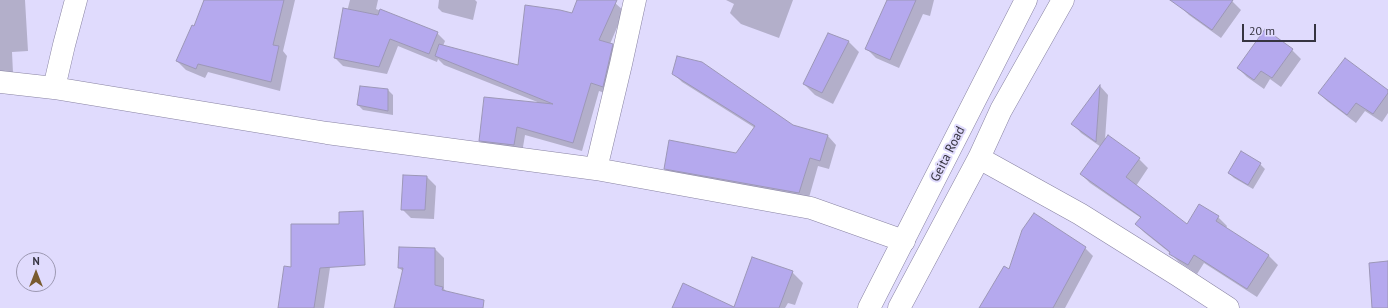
<!DOCTYPE html>
<html>
<head>
<meta charset="utf-8">
<style>
  body { margin:0 }
  #map { position:relative; width:1388px; height:308px; overflow:hidden; background:#e0dbfd; font-family:"PT Sans",sans-serif }
  canvas { display:block }
  .north { position:absolute; left:16px; top:252px; width:40px; height:40px; box-sizing:border-box; background:#e0dbfd; border:1px solid #9c98b2; border-radius:50%; rotate:0deg; font-size:11px; font-weight:700; line-height:16px; text-align:center; color:#363441 }
  .north::after { content:''; display:block; margin:auto; width:14px; height:18px; background:#795b2f; clip-path:polygon(50% 0,100% 100%,50% 72%,0 100%) }
  .scale { position:absolute; left:1242px; top:24px; width:74px; height:18px; box-sizing:border-box; border:2px solid #363441; border-top:0; padding-left:5px; font-size:12px; line-height:14px; white-space:nowrap; color:#363441; -webkit-text-stroke:3px #e0dbfd; paint-order:stroke }
</style>
</head>
<body>
<div id="map">
<canvas width="1388" height="308"></canvas>
<div class="north">N</div>
<div class="scale">20 m</div>
</div>
<script>
const g = document.querySelector('canvas').getContext('2d');
g.lineJoin = 'round';
function fill(path, color) {
  g.fillStyle = color;
  g.fill(path, 'evenodd');
}
function shape(rows) {
  const path = new Path2D();
  for (const r of rows) {
    path.moveTo(r[0], r[1]);
    for (let i = 2; i < r.length; i += 2) path.lineTo(r[i], r[i + 1]);
  }
  return path;
}
function trace(path, color, width, dash) {
  g.strokeStyle = color;
  g.lineWidth = width;
  g.lineCap = dash ? 'butt' : 'round';
  g.setLineDash(dash || []);
  g.stroke(path);
}
function drawText(font, color, halo, rows, align = 'center') {
  g.font = font + ' "PT Sans",sans-serif';
  g.lineWidth = 4;
  g.setLineDash([]);
  g.textBaseline = 'middle';
  g.strokeStyle = halo;
  g.fillStyle = color;
  for (const [text, x, y, turn = 0] of rows) {
    g.save();
    g.translate(x, y);
    g.rotate((+turn || 0) * Math.PI / 180);
    g.textAlign = isNaN(turn) ? turn : align;
    if (halo) g.strokeText(text, 0, 0);
    g.fillText(text, 0, 0);
    g.restore();
  }
}
const shadow = shape([
  [0,0,25,0,28,51,12,52,13,73,0,73],
  [205,0,295,0,283,51,287,56,280,91,208,72,205,78,186,70,177,61,194,27],
  [350,0,378,0,376,9,437,33,445,41,443,46,519,66,572,14,578,0,608,0,615,3,624,11,610,44,612,45,621,53,611,95,599,91,582,151,525,135,522,153,488,149,480,140,540,103,444,65,438,59,437,62,398,46,387,74,343,66,335,58],
  [439,0,475,0,477,2,473,20,442,12,438,8],
  [726,0,793,0,779,38,741,24,730,13,734,4],
  [888,0,934,0,930,16,923,14,899,68,876,58,867,49],
  [1184,0,1231,0,1241,10,1221,38,1189,15,1180,6],
  [848,41,859,52,833,104,815,95,804,84],
  [1292,50,1301,59,1281,87,1270,79,1264,89,1247,77,1238,68],
  [674,74,793,126,828,136,836,145,829,169,818,166,808,201,674,177,665,168,737,154,755,128,682,82],
  [1100,86,1108,95,1105,140,1139,159,1148,168,1136,186,1187,225,1218,217,1227,226,1226,228,1269,256,1278,265,1257,297,1204,263,1197,274,1179,262,1170,253,1145,233,1136,224,1141,218,1090,183,1081,174,1101,147,1081,133,1073,124],
  [388,90,393,95,393,115,363,110,358,105],
  [1388,91,1388,113,1382,122,1365,111,1356,123,1327,101,1319,93],
  [1260,164,1265,169,1253,189,1234,178,1229,173],
  [427,177,436,186,434,219,411,218,402,209],
  [335,234,324,308,279,308],
  [1085,248,1093,256,1065,308,980,308,1009,271],
  [435,249,444,258,444,289,452,297,449,308,397,308,404,272,399,268],
  [792,272,803,283,795,305,788,303,785,308,735,308]
]);
const building = shape([
  [204,0,284,0,273,45,279,46,271,82,198,64,196,69,176,61,192,25,194,26,204,0],
  [577,0,617,0,599,40,613,44,603,87,591,83,573,143,517,127,514,145,479,141,484,97,553,104,435,56,439,44,518,65,525,5,560,10,572,13,577,0],
  [887,0,916,0,890,60,865,49,887,0],
  [1170,0,1233,0,1212,30,1170,0],
  [343,8,378,15,380,9,438,32,429,54,390,39,379,67,334,58,343,8],
  [1265,29,1293,49,1272,78,1261,71,1254,80,1237,68,1265,29],
  [828,33,849,41,822,93,803,84,828,33],
  [677,56,702,62,793,125,828,135,820,161,810,158,799,193,664,169,669,140,736,153,755,126,672,74,677,56],
  [1345,58,1388,90,1388,93,1373,114,1356,103,1347,115,1318,93,1345,58],
  [1100,85,1096,142,1071,124,1100,85],
  [360,86,388,89,388,111,357,105,360,86],
  [1108,135,1140,158,1126,177,1187,224,1199,204,1219,216,1216,221,1269,255,1247,289,1194,255,1188,265,1169,254,1170,252,1135,224,1141,217,1080,174,1108,135],
  [1241,151,1261,163,1248,185,1228,173,1241,151],
  [403,175,427,176,425,210,401,210,403,175],
  [363,211,365,265,320,268,314,308,278,308,284,266,291,267,291,224,339,224,339,212,363,211],
  [1034,213,1086,247,1053,308,979,308,1004,266,1009,269,1022,230,1034,213],
  [399,247,435,248,435,285,443,287,442,290,484,300,483,308,394,308,403,268,398,268,399,247],
  [752,257,793,271,779,308,672,308,683,283,734,307,752,257],
  [1388,261,1388,308,1372,308,1369,263,1388,261]
]);
const minor = shape([
  [0,82,54,88,327,133,596,169,811,208,904,241],
  [54,88,64,45,76,0],
  [979,158,1080,214,1179,276,1228,308],
  [596,169,621,64,635,0],
  [899,308,979,158,1001,110,1063,0]
]);
const highway = shape([
  [869,308,1026,0]
]);
const streetNames = [
  ["Geita Road",948,154,-63]
];
fill(shadow, '#0003');
fill(building, '#b5a9ee');
trace(building, '#9c97b7', 1);
trace(minor, '#8883a2', 23);
trace(highway, '#8883a2', 23);
trace(minor, '#fff', 22);
trace(highway, '#fff', 22);
drawText('13px', '#363441', '#e0dbfd', streetNames);
</script>
</body>
</html>
